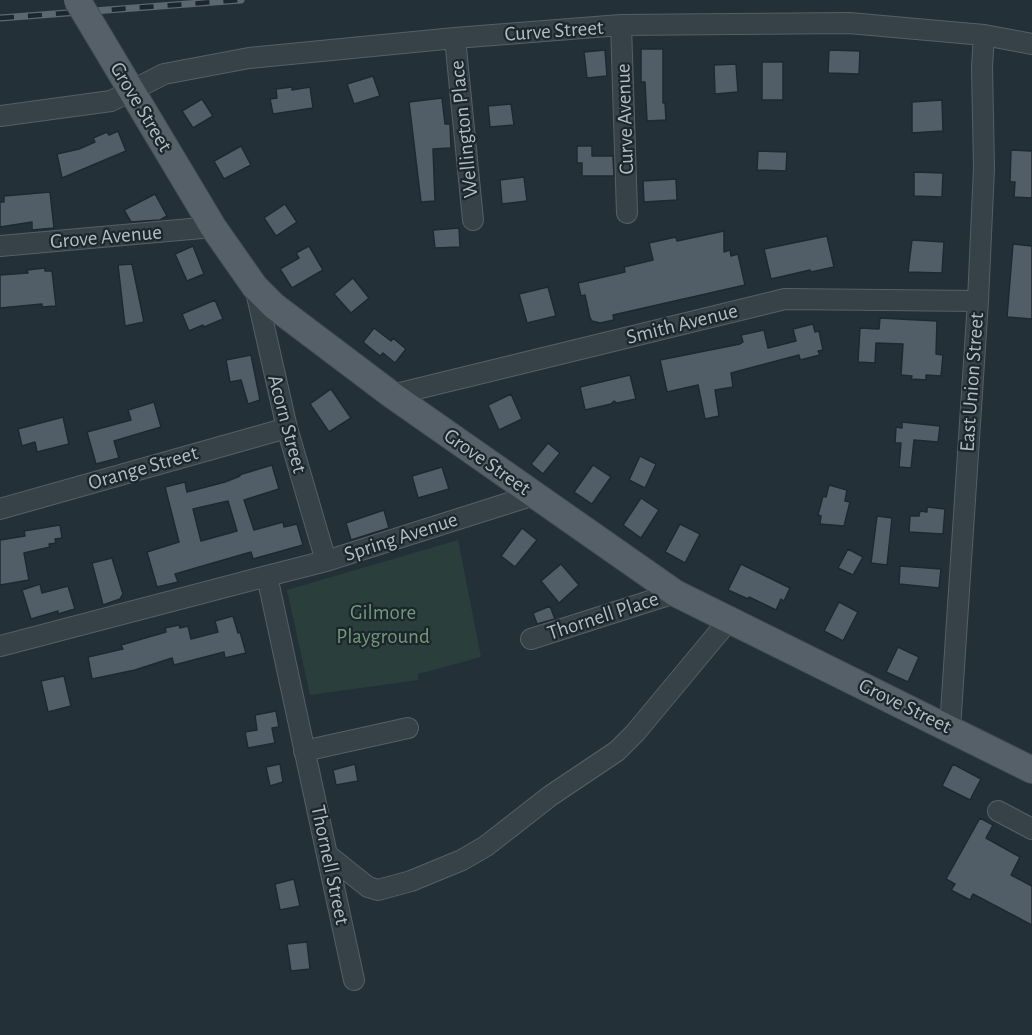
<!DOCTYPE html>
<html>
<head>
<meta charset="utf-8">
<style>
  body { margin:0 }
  canvas { display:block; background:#243038 }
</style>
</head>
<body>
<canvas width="1032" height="1035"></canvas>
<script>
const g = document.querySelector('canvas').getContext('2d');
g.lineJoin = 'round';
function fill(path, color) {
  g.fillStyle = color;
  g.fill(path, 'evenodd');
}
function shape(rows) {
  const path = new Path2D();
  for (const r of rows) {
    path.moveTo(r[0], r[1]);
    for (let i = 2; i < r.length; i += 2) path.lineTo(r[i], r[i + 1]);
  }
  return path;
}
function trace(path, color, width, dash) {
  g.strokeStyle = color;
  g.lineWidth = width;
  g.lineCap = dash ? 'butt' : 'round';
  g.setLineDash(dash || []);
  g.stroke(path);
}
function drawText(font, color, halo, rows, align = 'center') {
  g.font = font + ' "Alegreya Sans",sans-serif';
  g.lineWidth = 4.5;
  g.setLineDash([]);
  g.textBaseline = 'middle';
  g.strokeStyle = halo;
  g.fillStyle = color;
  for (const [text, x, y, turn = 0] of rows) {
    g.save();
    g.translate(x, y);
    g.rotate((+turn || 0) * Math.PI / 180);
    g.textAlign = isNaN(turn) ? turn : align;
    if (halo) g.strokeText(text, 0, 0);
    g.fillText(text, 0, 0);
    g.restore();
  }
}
const green = shape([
  [458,540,481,657,418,674,418,680,310,695,287,590]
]);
const building = shape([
  [641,49,663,49,663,103,665,103,666,120,647,121,645,82,641,82,641,49],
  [605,50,607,76,587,78,584,52,605,50],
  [829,50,860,51,859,74,828,73,829,50],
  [762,62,783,62,783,100,762,100,762,62],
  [736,64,738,92,715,94,714,65,736,64],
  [373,76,380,96,354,104,347,84,373,76],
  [292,87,292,90,310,87,313,108,273,114,270,99,277,98,276,89,292,87],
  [442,98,445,124,450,124,451,148,433,149,435,201,421,202,409,102,442,98],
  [202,99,213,116,193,128,182,111,202,99],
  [942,100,943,131,912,133,912,102,942,100],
  [511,104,514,125,490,127,488,106,511,104],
  [118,131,126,151,62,178,57,154,79,149,95,142,93,138,107,132,109,135,118,131],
  [241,146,251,165,224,179,214,161,241,146],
  [577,146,592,146,592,156,613,156,614,176,582,176,582,163,577,163,577,146],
  [1011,150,1032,151,1032,198,1014,197,1015,182,1010,182,1011,150],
  [758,151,787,152,786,171,757,170,758,151],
  [914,172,943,173,942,197,914,196,914,172],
  [524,177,527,201,502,204,500,180,524,177],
  [676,179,677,200,644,202,643,181,676,179],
  [50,192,54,228,32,230,32,222,0,227,0,202,4,202,4,196,50,192],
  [155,194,167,216,160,220,131,222,124,210,155,194],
  [285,204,297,222,276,236,264,218,285,204],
  [459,228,460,247,435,248,433,230,459,228],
  [724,231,724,252,730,250,731,256,738,254,745,285,613,315,614,320,600,323,592,321,590,318,585,295,581,296,578,283,625,272,624,267,653,260,649,243,676,237,677,241,724,231],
  [827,236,834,267,811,272,810,270,771,279,764,249,827,236],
  [912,240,944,242,942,273,908,272,912,240],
  [1013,244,1032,246,1032,319,1007,317,1013,244],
  [193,246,204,274,187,281,175,254,193,246],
  [309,246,323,270,292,288,280,269,299,258,296,253,309,246],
  [132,264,144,322,125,326,118,265,132,264],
  [45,268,45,271,52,271,56,306,42,307,42,304,0,308,0,275,28,273,27,270,45,268],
  [353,278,369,298,351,313,334,294,353,278],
  [548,287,556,316,527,323,519,294,548,287],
  [215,300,223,319,204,327,203,325,189,331,182,314,215,300],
  [880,318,937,321,936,354,943,355,941,376,926,375,926,380,911,379,912,376,901,375,903,344,876,343,875,363,858,362,860,328,879,329,880,318],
  [813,324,815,332,819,331,823,350,818,351,820,355,800,360,799,355,731,373,733,387,715,390,719,416,705,419,698,385,667,392,660,360,740,344,743,342,741,335,764,330,768,348,796,341,793,329,813,324],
  [374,328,391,341,393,338,406,349,395,363,383,353,380,356,363,342,374,328],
  [251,355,260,400,248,404,241,380,230,382,226,360,251,355],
  [630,375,636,399,617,403,614,401,611,404,585,410,580,387,630,375],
  [331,389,351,418,329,432,310,404,331,389],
  [511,394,522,419,499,430,488,405,511,394],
  [154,402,161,427,114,441,119,458,96,464,87,432,131,420,128,410,154,402],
  [63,417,69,444,37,452,35,442,22,446,18,429,63,417],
  [902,422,940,426,938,442,914,440,911,468,899,467,901,443,895,443,896,427,902,428,902,422],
  [548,443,560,453,543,474,531,464,548,443],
  [640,456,656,464,645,488,629,480,640,456],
  [272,465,279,489,244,500,254,530,283,522,284,527,297,524,303,545,253,559,251,552,175,574,178,582,157,587,147,552,179,542,165,487,185,482,187,492,225,482,240,476,239,475,272,465],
  [228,501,237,531,201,541,193,509,228,501],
  [593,465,611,477,592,504,574,492,593,465],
  [442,467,449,489,418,498,412,476,442,467],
  [829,485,847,490,845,501,850,502,844,526,820,524,821,516,818,515,823,496,826,497,829,485],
  [641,498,659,510,641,538,623,525,641,498],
  [927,507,945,509,943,534,909,532,910,516,919,516,920,511,927,512,927,507],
  [384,510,389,528,351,540,346,523,384,510],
  [877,516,892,518,887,565,871,563,877,516],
  [680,524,700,534,685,563,665,552,680,524],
  [60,525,62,538,55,539,56,543,49,544,50,547,24,553,29,580,0,585,0,540,25,536,24,531,60,525],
  [522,528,537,540,515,567,501,556,522,528],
  [848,549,863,557,853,575,838,568,848,549],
  [112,558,123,594,120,599,103,605,92,563,112,558],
  [561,564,579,585,559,603,541,581,561,564],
  [741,564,790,588,784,601,781,599,776,610,749,597,748,599,728,590,741,564],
  [900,566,941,569,939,588,899,584,900,566],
  [40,584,42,593,68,586,75,609,58,614,58,611,31,619,22,590,40,584],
  [839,602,858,612,843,641,824,631,839,602],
  [550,606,555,619,537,624,533,613,550,606],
  [233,616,238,633,240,632,246,653,225,658,224,652,174,665,172,658,135,670,92,679,88,657,123,649,121,645,166,632,165,628,179,625,180,628,188,626,191,639,218,632,215,621,233,616],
  [898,647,919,657,908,682,886,672,898,647],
  [64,676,71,706,48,712,41,681,64,676],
  [276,711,279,727,272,728,275,743,248,748,245,732,257,730,255,715,276,711],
  [280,764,283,782,270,786,266,767,280,764],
  [355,764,358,781,336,785,333,770,355,764],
  [953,764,981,779,970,800,942,786,953,764],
  [980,818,993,825,986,838,1020,857,1011,875,1032,886,1032,925,973,894,970,900,951,890,955,884,946,879,980,818],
  [294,879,300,906,280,910,275,884,294,879],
  [307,942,310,969,291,971,287,944,307,942]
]);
const minor = shape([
  [621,25,627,213],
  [455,38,473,220],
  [0,116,111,101,164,74,249,58,455,38,621,25,849,23,984,35,1032,44],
  [0,246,213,227],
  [255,287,287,428,326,561],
  [392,395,785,299,978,301],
  [0,509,287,428],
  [531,639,675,593],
  [0,646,267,576],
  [950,728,978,301,984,168,982,67,984,35],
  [304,751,408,728],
  [998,811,1032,829],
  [329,856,368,887,378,890,411,881,462,860,486,846,550,796,617,751,635,733,729,620],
  [354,980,267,576,326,561,534,495]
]);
const major = shape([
  [91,23,213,227,255,287,274,306,392,395,675,593,1032,770]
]);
const rail = shape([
  [0,18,241,0]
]);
const majorBridge = shape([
  [77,0,91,23]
]);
const streetNames = [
  ["Curve Street",554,31,-4],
  ["Grove Street",141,107,59],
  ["Curve Avenue",625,119,-92],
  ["Wellington Place",464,129,-96],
  ["Grove Avenue",106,237,-5],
  ["Smith Avenue",682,324,-14],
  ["East Union Street",972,382,-86],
  ["Acorn Street",287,424,75],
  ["Grove Street",487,462,35],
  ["Orange Street",143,468,-16],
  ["Spring Avenue",401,537,-18],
  ["Thornell Place",603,616,-18],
  ["Grove Street",905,706,26],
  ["Thornell Street",330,865,78]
];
const parkNames = [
  ["Gilmore",383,613],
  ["Playground",383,637]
];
fill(green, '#2a3e3b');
fill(building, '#515e67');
trace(building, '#1e282f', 1.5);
trace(minor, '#555f66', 22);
trace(major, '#434d54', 28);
trace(minor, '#374148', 20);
trace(major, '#556068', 26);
trace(rail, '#5b6871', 7);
trace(rail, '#1c262d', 4.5, [14]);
trace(majorBridge, '#434d54', 28, []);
trace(majorBridge, '#556068', 26);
drawText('21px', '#b2bcc4', '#1c262d', streetNames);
drawText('21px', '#729875', '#1c262d', parkNames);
</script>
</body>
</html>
